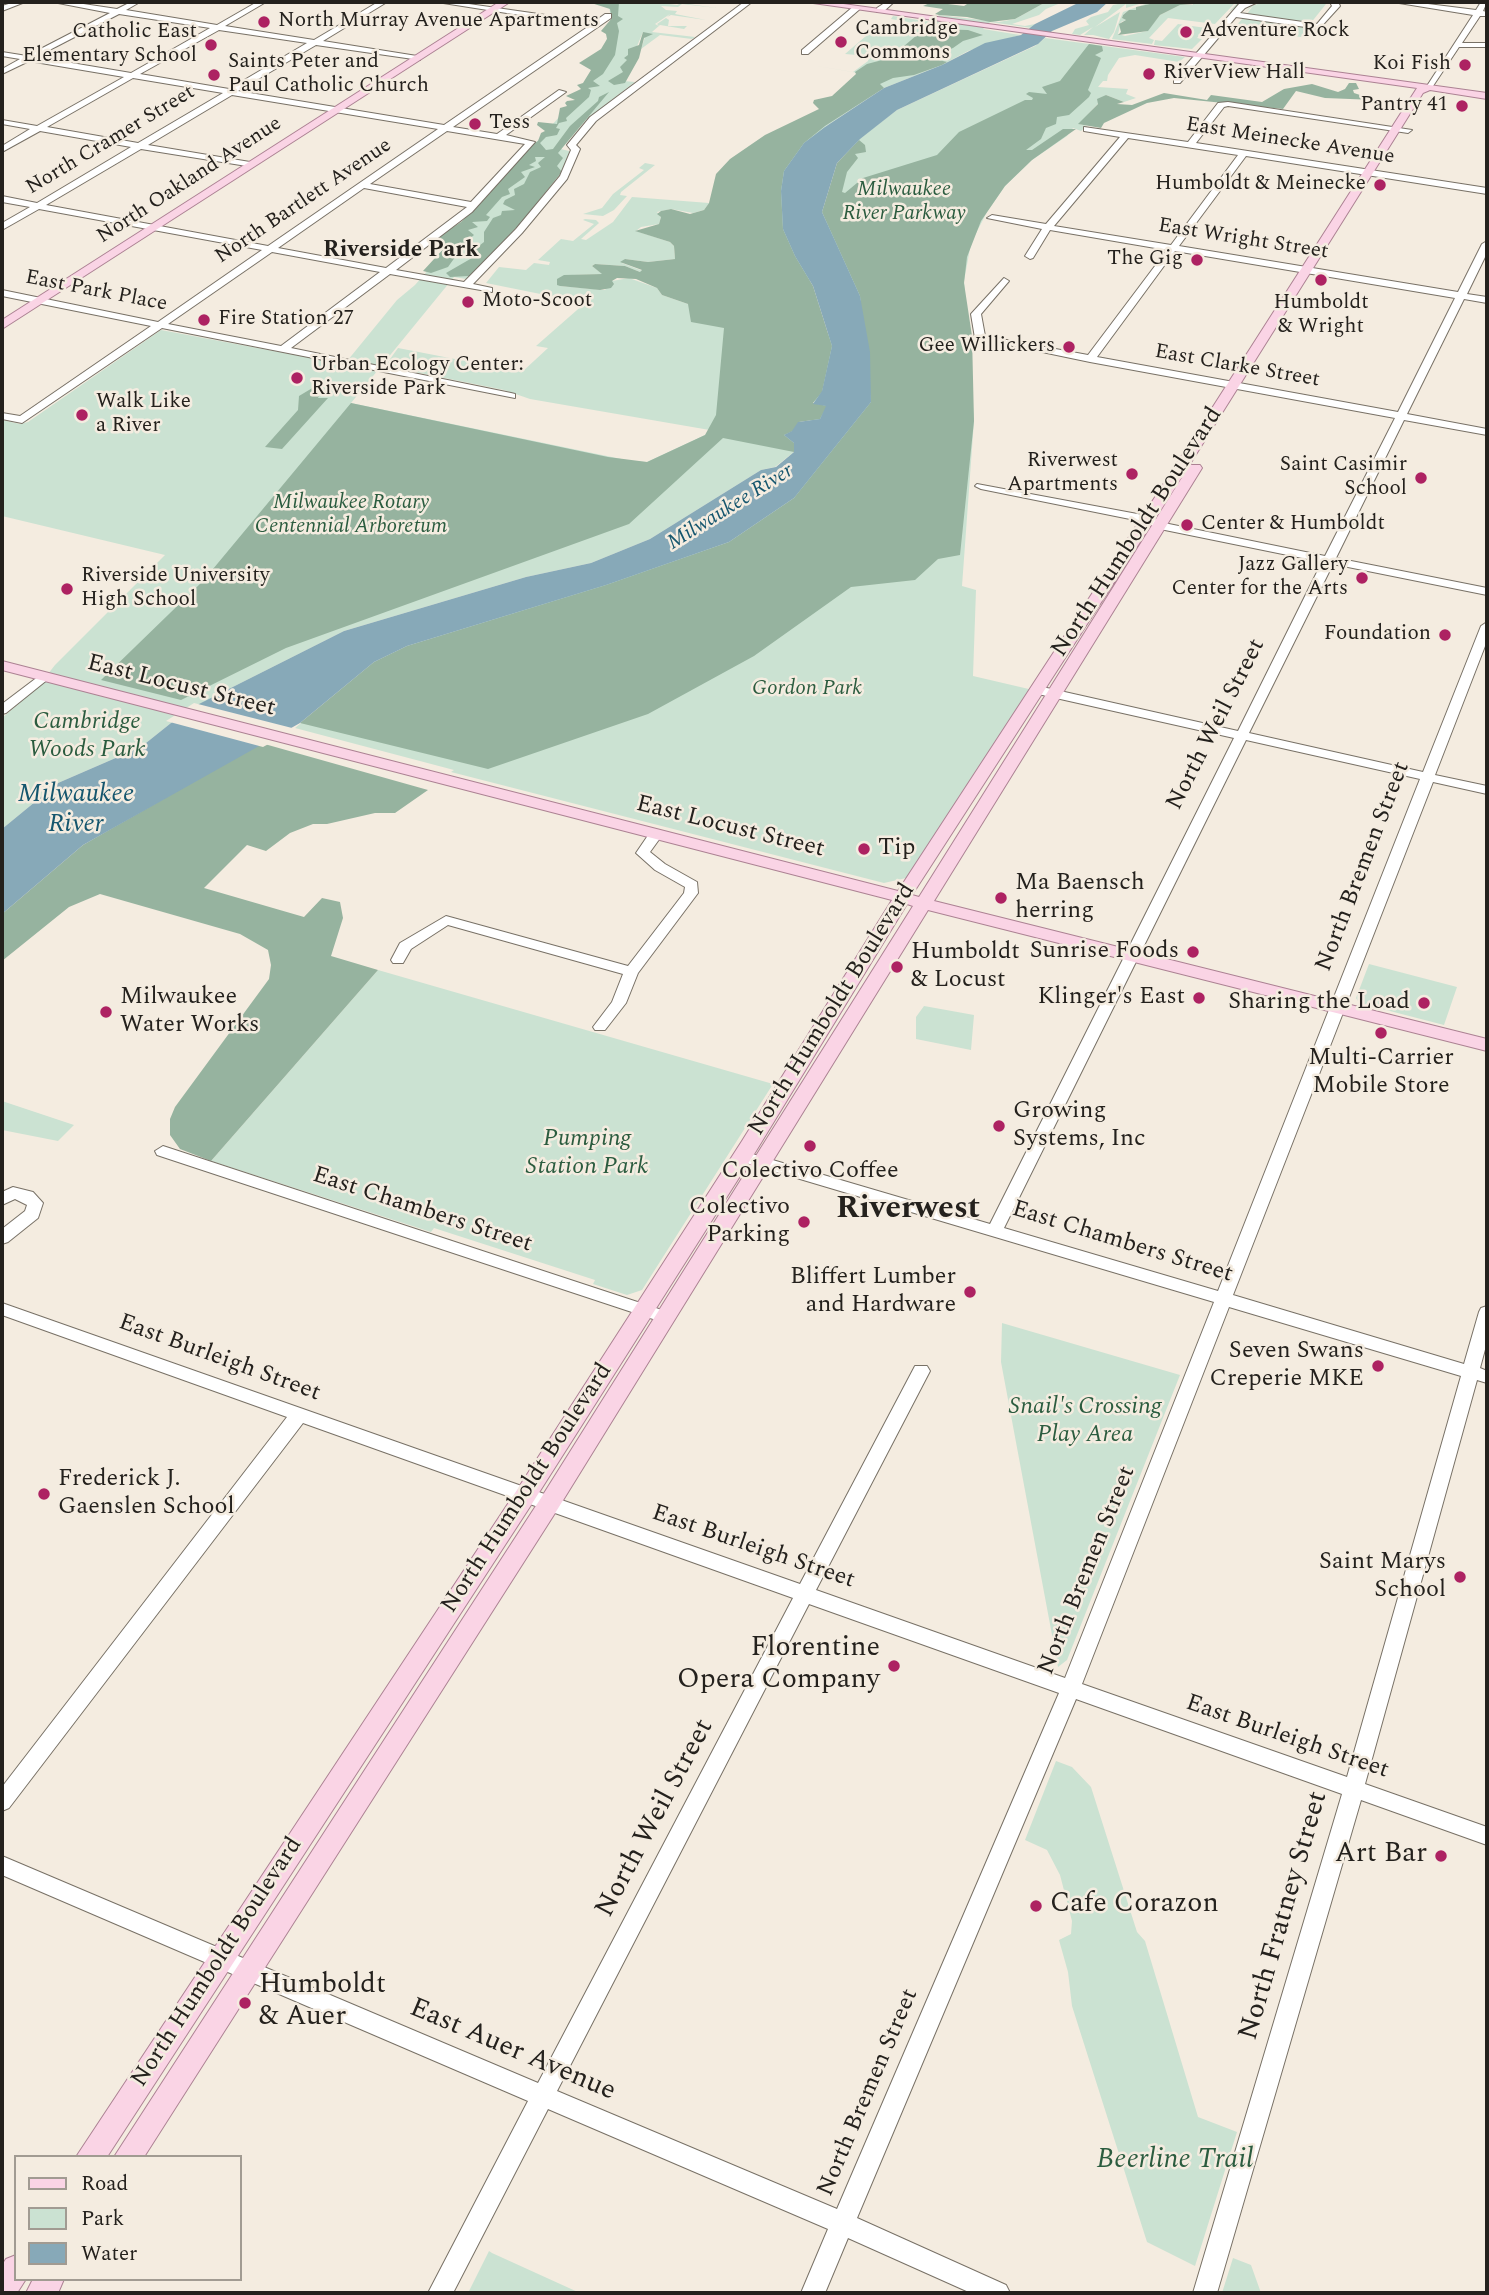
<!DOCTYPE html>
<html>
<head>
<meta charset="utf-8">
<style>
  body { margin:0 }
  #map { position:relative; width:1489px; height:2295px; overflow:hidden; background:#f4ece0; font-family:Spectral,serif }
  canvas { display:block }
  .frame { position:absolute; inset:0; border:4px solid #24211d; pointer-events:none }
  .legend { position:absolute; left:14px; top:2155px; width:228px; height:126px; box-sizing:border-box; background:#f4ece0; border:2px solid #a19b92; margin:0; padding:9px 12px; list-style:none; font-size:21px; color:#24211d }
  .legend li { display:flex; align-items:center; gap:14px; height:35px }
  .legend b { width:35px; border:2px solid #a19b92 }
</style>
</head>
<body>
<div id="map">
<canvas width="1489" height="2295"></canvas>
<div class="frame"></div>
<ul class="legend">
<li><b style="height:9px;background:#fad4e5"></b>Road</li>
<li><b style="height:19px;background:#cbe2d2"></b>Park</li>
<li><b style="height:19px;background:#87a9b8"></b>Water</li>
</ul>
</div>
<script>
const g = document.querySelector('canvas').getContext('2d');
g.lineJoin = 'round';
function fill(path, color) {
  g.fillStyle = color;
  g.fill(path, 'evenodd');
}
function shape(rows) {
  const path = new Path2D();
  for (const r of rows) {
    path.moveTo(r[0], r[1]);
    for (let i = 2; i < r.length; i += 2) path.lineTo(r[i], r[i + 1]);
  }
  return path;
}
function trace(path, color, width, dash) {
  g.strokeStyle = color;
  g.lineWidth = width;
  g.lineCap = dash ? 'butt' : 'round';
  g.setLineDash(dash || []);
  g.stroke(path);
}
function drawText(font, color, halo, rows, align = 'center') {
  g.font = font + ' Spectral,serif';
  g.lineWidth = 5;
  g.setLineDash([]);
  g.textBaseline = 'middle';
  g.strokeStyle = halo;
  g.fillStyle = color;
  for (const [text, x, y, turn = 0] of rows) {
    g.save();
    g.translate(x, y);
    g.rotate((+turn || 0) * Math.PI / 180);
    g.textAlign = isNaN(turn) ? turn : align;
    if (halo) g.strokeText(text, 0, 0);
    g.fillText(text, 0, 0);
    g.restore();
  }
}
const green = shape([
  [608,2,641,4,640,2,654,2,677,5,681,3,717,8,682,4,678,7,661,6,666,10,677,11,675,14,706,20,671,15,667,17,670,14,655,24,659,26,657,24,666,18,669,20,668,26,687,26,684,29,660,25,652,32,695,37,692,39,660,35,641,49,645,37,643,32,621,84,624,81,635,82,586,120,561,149,569,151,569,156,560,174,495,252,466,279,454,277,351,403,631,461,647,462,705,435,727,433,530,399,504,390,385,366,398,348,522,372,548,348,536,346,585,303,486,283,499,267,526,270,534,263,549,265,550,262,538,260,561,239,573,241,594,224,583,220,585,219,596,220,599,223,581,239,586,240,613,222,632,197,709,203,704,210,693,213,671,209,657,212,661,217,659,224,641,227,636,231,670,242,674,246,675,259,648,262,625,259,622,263,643,271,640,272,625,266,595,264,592,266,603,274,572,275,560,286,605,290,612,281,629,278,657,288,662,295,688,304,748,181,888,78,811,65,853,72,868,61,869,56,845,54,873,30,901,33,902,35,910,34,922,25,891,19,893,16,931,22,939,15,999,22,1015,19,1046,2,1063,2,1046,9,1039,15,1012,24,1025,26,1035,24,1032,28,990,22,983,29,1020,35,968,51,942,65,884,88,825,127,794,452,775,467,761,470,650,539,591,563,526,577,344,631,215,696,171,723,141,747,58,783,2,829,2,718,37,688,55,665,165,555,2,516,2,420,20,424,28,422,161,330,338,363,336,367,343,366,397,300,415,285,450,245,480,204,591,82,596,75,612,22],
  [1128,2,1146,2,1126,8,1126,4,1095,27,1120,12,1114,32,1109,39,1093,35,1084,35,1093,27,1080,35,1072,34,1075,29,1089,25,1086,21,1091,17,1108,12,1113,5],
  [1151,2,1159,2,1137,7,1136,10,1129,10,1123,15,1122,18,1126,20,1121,22,1118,34,1125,36,1147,31,1160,15,1180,5,1193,5,1193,2,1243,2,1229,12,1237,3,1234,4,1215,24,1168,18,1149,38,1154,40,1152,44,1112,39,1123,12],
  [1264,2,1324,2,1326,4,1310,24,1246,15,1253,6,1244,13,1251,6],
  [1243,18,1306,27,1311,29,1301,37,1233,29],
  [1178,24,1206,28,1197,38,1202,39,1192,49,1154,45,1155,40,1162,41],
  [1045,38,1185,57,1179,62,1135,55,1119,58,1108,75,1107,81,1103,81,1098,87,1128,89,1126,94,1136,98,1124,102,1106,95,1079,124,1087,126,1081,131,1073,128,1067,136,1032,160,1005,186,987,212,971,243,964,281,974,421,962,586,976,590,973,676,1033,690,906,878,884,883,451,772,454,770,295,728,374,662,407,646,597,587,729,542,794,498,843,264,822,212,845,155,860,138,897,110,1035,46],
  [645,163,655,165,621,192,620,195,627,196,614,210,603,216,583,214,602,208,613,194,644,170,639,168],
  [1369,964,1457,987,1444,1025,1359,1003,1356,998],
  [378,970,773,1084,642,1290,627,1295,593,1284,595,1280,434,1228,431,1232,211,1161],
  [924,1006,974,1015,971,1050,916,1039,916,1017],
  [2,1101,74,1125,58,1141,2,1130],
  [1002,1323,1180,1375,1067,1660,1058,1667,1001,1362],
  [1056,1761,1072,1767,1091,1787,1137,1932,1145,1941,1198,2117,1237,2132,1195,2266,1147,2242,1072,2006,1068,1972,1059,1940,1071,1934,1072,1921,1060,1875,1047,1850,1025,1840],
  [489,2251,492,2253,580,2293,468,2293],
  [1233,2258,1251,2265,1261,2293,1222,2293]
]);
const forest = shape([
  [588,2,619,2,618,16,623,19,617,23,619,31,615,55,603,74,593,81,600,86,588,88,591,90,589,97,566,118,567,121,559,123,556,128,560,129,557,135,546,137,540,143,546,150,553,149,570,126,598,101,599,97,609,92,558,153,563,158,557,166,562,172,560,174,520,224,469,276,450,277,446,273,472,258,471,252,484,242,484,232,493,218,501,215,502,211,515,210,503,204,505,200,515,195,514,189,524,184,530,172,541,167,538,163,545,157,535,157,536,161,529,165,535,167,521,172,525,177,508,189,510,194,502,197,486,215,490,217,487,221,472,222,478,227,468,230,474,235,468,240,470,243,463,246,448,267,431,273,423,271,446,246,435,239,461,222,481,203,489,189,529,146,538,141,541,133,545,131,537,125,538,122,557,124,560,108,567,106,565,103,567,101,575,100,566,96,581,89,577,85,583,83,591,70,579,63,601,49,607,39,606,34,601,31,612,18,610,9],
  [932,2,964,6,970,2,1046,2,1015,19,990,22,967,17,939,15,935,14,943,9,923,6],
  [1159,2,1195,4,1180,5,1160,15,1148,31,1118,35,1121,32,1119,24,1126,20,1122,18,1123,15,1129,10,1136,10,1136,7],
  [933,29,968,30,983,35,963,41,953,48,940,53,940,56,930,58,947,62,942,65,914,75,893,78,880,84,884,88,825,126,804,143,784,171,781,191,783,229,795,256,813,286,832,346,822,392,813,403,827,406,820,419,799,422,793,431,784,435,794,443,794,452,723,438,629,524,286,648,181,700,101,680,203,581,351,403,608,457,647,462,705,435,716,415,724,328,691,322,688,304,662,295,657,288,636,279,617,278,612,281,614,284,611,288,600,290,560,286,557,285,557,279,564,275,602,274,592,266,595,264,625,266,640,272,642,270,620,262,625,259,648,262,675,259,674,246,670,242,635,231,659,224,661,217,657,214,661,211,671,209,690,214,704,210,709,203,716,174,730,159,765,135,819,109,813,103,814,100,832,96,856,74,855,72,867,64,890,58,917,35],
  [643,32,653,34,644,38,639,58,625,83,614,85,608,81,623,72,620,67,627,60,624,58,628,55,628,49,639,45],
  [1089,44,1102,46,1103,51,1095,55,1101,58,1088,90,1091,93,1089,97,1069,115,1057,117,1056,124,1046,128,1041,139,1026,150,1032,150,1063,129,1076,129,1032,160,1005,186,981,221,967,257,964,283,972,336,974,421,960,555,938,559,915,580,851,587,754,656,648,714,488,769,300,723,374,662,407,646,606,585,729,542,794,498,871,402,860,296,822,212,837,163,859,140,865,145,866,152,855,154,858,158,847,172,842,192,845,193,863,178,937,155,959,132,1025,100,1032,100,1033,98,1026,94,1029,92,1047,94,1042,87,1060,81],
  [1349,83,1356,83,1359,89,1353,90,1354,93,1375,100,1325,98,1296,91,1283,109,1174,98,1147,103,1104,123,1101,128,1078,124,1098,104,1097,99,1106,95,1124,102,1117,104,1132,105,1164,93,1207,100,1211,95,1262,102,1284,89,1312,84,1338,92,1345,89],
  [314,387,322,390,318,398,328,398,282,449,265,447,298,410,299,396],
  [261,743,428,790,395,813,375,813,327,824,313,824,290,833,266,851,247,845,204,888,304,917,322,898,340,902,343,918,331,956,378,970,211,1161,180,1149,170,1135,170,1119,175,1107,269,979,271,965,268,950,240,934,100,894,69,907,2,961,2,914,83,845]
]);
const water = shape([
  [1080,2,1108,2,1097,12,1052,31,1038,44,897,110,860,139,837,163,822,212,860,296,870,352,871,402,794,498,729,542,606,585,407,646,374,662,300,723,83,845,2,914,2,829,58,783,141,747,171,723,199,704,344,631,526,577,591,563,650,539,761,470,776,467,794,452,794,443,784,435,792,431,798,422,820,419,826,406,813,404,822,391,832,346,813,286,795,256,783,229,781,191,784,171,804,143,825,127,884,88,942,65,985,43,1021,35,1035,24]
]);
const pier = shape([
  [194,703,296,729,263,747,166,721]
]);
const minor = shape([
  [15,2,25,2,2,11,2,6,15,2],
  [53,2,70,2,117,9,131,2,140,2,126,10,217,25,257,2,266,2,225,26,314,40,378,2,387,2,323,41,417,56,420,60,316,45,238,91,444,125,589,26,437,2,455,2,594,22,605,14,611,14,611,18,453,127,497,134,559,90,566,92,506,135,535,142,472,212,396,270,464,282,516,229,560,176,571,150,567,145,590,117,744,2,752,2,596,121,576,145,580,149,567,179,522,233,473,284,492,288,492,292,390,274,291,348,511,393,515,394,515,398,162,328,22,423,2,419,2,413,20,416,151,326,2,296,2,290,158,322,262,250,39,209,2,230,2,223,30,207,2,202,2,196,37,203,131,147,40,131,2,152,2,146,30,129,2,124,2,120,37,126,124,77,29,61,2,74,2,69,20,59,2,56,2,52,27,56,110,13,53,2],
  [119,14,210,28,131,73,36,57,119,14],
  [219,30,307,43,229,89,140,74,219,30],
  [133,78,223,93,138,143,47,127,133,78],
  [232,95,438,129,268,246,46,205,141,149,253,167,254,165,250,162,148,145,232,95],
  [447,131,525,144,471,202,370,184,447,131],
  [364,188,467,207,386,268,278,248,364,188],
  [272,252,380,272,281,346,168,324,272,252],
  [886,2,894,2,883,12,877,12,877,8,886,2],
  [1247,2,1258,2,1245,8,1240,13,1317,24,1332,6,1330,2,1338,2,1340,6,1319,29,1236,17,1180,83,1174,83,1174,79,1239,4,1247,2],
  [1393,2,1412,2,1476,10,1481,2,1487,2,1483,11,1487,12,1487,16,1480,16,1462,43,1487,43,1487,47,1459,47,1431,89,1425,89,1473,15,1393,2],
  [854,6,861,8,808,54,802,54,802,50,854,6],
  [1228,102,1412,130,1408,133,1228,106,1224,107,1196,143,1487,188,1487,194,1246,156,1179,246,1458,292,1482,244,1487,241,1487,253,1467,294,1487,297,1487,303,1464,299,1407,414,1487,429,1487,435,1404,420,1336,558,1487,588,1487,595,1333,564,1249,733,1423,772,1481,626,1487,622,1487,641,1435,775,1487,786,1487,794,1433,782,1233,1295,1464,1364,1479,1312,1481,1308,1487,1306,1487,1342,1480,1368,1487,1371,1487,1383,1477,1380,1365,1784,1487,1827,1487,1845,1361,1800,1217,2293,1193,2293,1342,1794,1076,1699,857,2218,1006,2285,1010,2293,971,2293,848,2238,825,2293,801,2293,828,2229,548,2109,453,2293,428,2293,528,2101,2,1875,2,1856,538,2083,793,1598,303,1423,9,1808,2,1811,2,1787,287,1417,2,1315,2,1303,800,1584,915,1366,927,1366,930,1371,816,1590,1065,1678,1214,1302,736,1160,734,1156,742,1151,990,1224,1234,738,1038,694,1032,690,1038,686,1238,731,1322,562,1160,529,1145,522,981,489,975,486,977,484,1148,516,1164,523,1325,556,1395,418,1090,362,975,338,971,314,1004,278,1009,281,981,314,985,336,1088,355,1167,250,1050,230,1033,258,1030,259,1025,256,1042,229,987,218,992,215,1046,224,1120,137,1084,131,1084,127,1188,142,1218,103,1228,102],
  [1128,138,1238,155,1171,245,1054,226,1128,138],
  [1175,251,1455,298,1398,412,1097,357,1175,251],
  [1246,740,1420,779,1218,1291,1004,1228,1246,740],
  [1229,1307,1461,1376,1347,1777,1082,1684,1229,1307],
  [809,1604,1059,1693,837,2209,557,2091,809,1604],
  [43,673,49,677,47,680,6,713,2,714,2,704,43,673],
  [656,830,663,834,650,852,665,864,697,882,698,893,638,973,626,1003,605,1030,595,1030,593,1027,612,1002,623,974,448,925,411,949,403,963,393,963,391,960,400,943,446,916,628,966,684,893,685,887,655,870,636,853,651,831,656,830],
  [163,1146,671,1313,673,1317,671,1321,659,1321,157,1155,155,1151,163,1146],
  [13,1187,33,1192,43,1203,38,1218,8,1242,2,1244,2,1229,25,1211,27,1205,15,1199,2,1205,2,1192,13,1187]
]);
const major = shape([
  [499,2,510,2,2,329,2,320,499,2],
  [806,2,829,2,1487,93,1487,99,1430,90,1423,93,1173,491,912,895,919,897,1188,468,1190,465,1200,465,1202,468,934,901,1487,1039,1487,1051,928,910,557,1510,144,2157,114,2157,541,1498,913,906,907,904,756,1151,533,1502,107,2157,76,2157,517,1490,742,1141,892,900,2,670,2,661,898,891,1159,491,1417,88,806,2],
  [16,2255,16,2279,26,2279,17,2293,2,2293,2,2265,6,2259,16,2255],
  [33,2279,64,2279,58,2293,26,2293,33,2279]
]);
const markers = [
  [264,22,7,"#ad2262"],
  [1186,32,7,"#ad2262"],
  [841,42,7,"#ad2262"],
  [211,45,7,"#ad2262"],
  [1465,65,7,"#ad2262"],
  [1149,74,7,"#ad2262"],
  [214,75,7,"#ad2262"],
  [1462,106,7,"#ad2262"],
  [475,124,7,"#ad2262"],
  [1380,185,7,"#ad2262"],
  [1197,260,7,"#ad2262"],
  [1321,280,7,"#ad2262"],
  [468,302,7,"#ad2262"],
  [204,320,7,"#ad2262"],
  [1069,347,7,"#ad2262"],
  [297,378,7,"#ad2262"],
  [82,415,7,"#ad2262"],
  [1132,474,7,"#ad2262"],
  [1421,478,7,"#ad2262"],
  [1187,525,7,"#ad2262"],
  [1362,578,7,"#ad2262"],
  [67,589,7,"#ad2262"],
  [1445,635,7,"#ad2262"],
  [864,849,7,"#ad2262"],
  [1001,898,7,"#ad2262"],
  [1193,952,7,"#ad2262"],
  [897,967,7,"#ad2262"],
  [1199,998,7,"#ad2262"],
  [1424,1003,7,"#ad2262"],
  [106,1012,7,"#ad2262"],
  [1381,1033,7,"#ad2262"],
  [999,1126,7,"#ad2262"],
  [810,1146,7,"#ad2262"],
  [804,1222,7,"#ad2262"],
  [970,1292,7,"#ad2262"],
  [1378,1366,7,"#ad2262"],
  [44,1494,7,"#ad2262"],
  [1460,1577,7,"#ad2262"],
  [894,1666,7,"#ad2262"],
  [1441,1856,7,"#ad2262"],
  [1036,1906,7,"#ad2262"],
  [245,2003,7,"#ad2262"]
];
const farPoinames = [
  ["North Murray Avenue Apartments",278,22],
  ["Cambridge",855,30],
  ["Commons",855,54],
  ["Adventure Rock",1200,32],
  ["Catholic East",197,33,"right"],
  ["Elementary School",197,57,"right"],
  ["Saints Peter and",228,63],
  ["Paul Catholic Church",228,87],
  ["Koi Fish",1451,65,"right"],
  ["RiverView Hall",1163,74],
  ["Pantry 41",1448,106,"right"],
  ["Tess",489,124],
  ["Humboldt & Meinecke",1366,185,"right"],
  ["The Gig",1183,260,"right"],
  ["Moto-Scoot",482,302],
  ["Humboldt",1321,304,"center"],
  ["& Wright",1321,328,"center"],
  ["Fire Station 27",218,320],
  ["Gee Willickers",1055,347,"right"],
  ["Urban Ecology Center:",311,366],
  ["Riverside Park",311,390],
  ["Walk Like",96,403],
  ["a River",96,427],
  ["Riverwest",1118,462,"right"],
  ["Apartments",1118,486,"right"],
  ["Saint Casimir",1407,466,"right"],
  ["School",1407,490,"right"],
  ["Center & Humboldt",1201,525],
  ["Jazz Gallery",1348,566,"right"],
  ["Center for the Arts",1348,590,"right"],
  ["Riverside University",81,577],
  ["High School",81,601],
  ["Foundation",1431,635,"right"]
];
const farStreetnames = [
  ["North Cramer Street",111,141,-31],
  ["East Meinecke Avenue",1290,142,9],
  ["North Oakland Avenue",190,181,-33],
  ["North Bartlett Avenue",304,202,-34],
  ["East Wright Street",1243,240,9],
  ["East Park Place",96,292,11],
  ["East Clarke Street",1237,367,10]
];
const farParknames = [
  ["Milwaukee",904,191],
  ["River Parkway",904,215],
  ["Milwaukee Rotary",351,504],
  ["Centennial Arboretum",351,528],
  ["Gordon Park",807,690]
];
const farWaternames = [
  ["Milwaukee River",731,508,-32]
];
const farQuarternames = [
  ["Riverside Park",401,251]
];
const streetNames = [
  ["North Humboldt Boulevard",1138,533,-57],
  ["East Locust Street",181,687,14],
  ["North Weil Street",1217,725,-63],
  ["East Locust Street",730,828,14],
  ["North Bremen Street",1364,867,-69],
  ["North Humboldt Boulevard",833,1010,-58],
  ["East Chambers Street",422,1211,18],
  ["East Chambers Street",1122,1243,17],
  ["East Burleigh Street",219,1359,20],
  ["North Humboldt Boulevard",528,1489,-57],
  ["East Burleigh Street",753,1548,19],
  ["North Bremen Street",1088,1571,-68],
  ["East Burleigh Street",1287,1738,19],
  ["North Humboldt Boulevard",218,1963,-57],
  ["North Bremen Street",869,2093,-67]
];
const parkNames = [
  ["Cambridge",87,723],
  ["Woods Park",87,751],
  ["Pumping",587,1140],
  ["Station Park",587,1168],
  ["Snail's Crossing",1085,1408],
  ["Play Area",1085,1436]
];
const poiNames = [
  ["Tip",878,849,"left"],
  ["Ma Baensch",1015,884,"left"],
  ["herring",1015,912,"left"],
  ["Sunrise Foods",1179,952],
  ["Humboldt",911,953,"left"],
  ["& Locust",911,981,"left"],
  ["Milwaukee",120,998,"left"],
  ["Water Works",120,1026,"left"],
  ["Klinger's East",1185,998],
  ["Sharing the Load",1410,1003],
  ["Multi-Carrier",1381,1059,"center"],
  ["Mobile Store",1381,1087,"center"],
  ["Growing",1013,1112,"left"],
  ["Systems, Inc",1013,1140,"left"],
  ["Colectivo Coffee",810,1172,"center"],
  ["Colectivo",790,1208],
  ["Parking",790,1236],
  ["Bliffert Lumber",956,1278],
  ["and Hardware",956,1306],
  ["Seven Swans",1364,1352],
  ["Creperie MKE",1364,1380],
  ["Frederick J.",58,1480,"left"],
  ["Gaenslen School",58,1508,"left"],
  ["Saint Marys",1446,1563],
  ["School",1446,1591]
];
const waterNames = [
  ["Milwaukee",76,796],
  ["River",76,826]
];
const nearPoinames = [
  ["Florentine",880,1650],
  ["Opera Company",880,1682],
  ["Art Bar",1427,1856],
  ["Cafe Corazon",1050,1906,"left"],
  ["Humboldt",259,1987,"left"],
  ["& Auer",259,2019,"left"]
];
const nearStreetnames = [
  ["North Weil Street",656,1819,-62],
  ["North Fratney Street",1285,1916,-74],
  ["East Auer Avenue",512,2051,23]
];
const nearParknames = [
  ["Beerline Trail",1175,2162]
];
const districtNames = [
  ["Riverwest",908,1211]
];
fill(green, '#cbe2d2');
fill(forest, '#96b39f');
fill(water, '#87a9b8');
fill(pier, '#f4ece0');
trace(minor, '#787166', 2);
trace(major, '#ac8293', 2);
fill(minor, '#fff');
fill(major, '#fad4e5');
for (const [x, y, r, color] of markers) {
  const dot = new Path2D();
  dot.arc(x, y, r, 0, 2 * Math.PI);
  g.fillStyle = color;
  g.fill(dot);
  trace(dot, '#f4ece0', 2.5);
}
drawText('21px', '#24211d', '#f4ece0', farPoinames, 'left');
drawText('21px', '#24211d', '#f4ece0', farStreetnames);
drawText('italic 21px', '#2b5c3f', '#f4ece0', farParknames);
drawText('italic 21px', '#15566e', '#f4ece0', farWaternames);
drawText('bold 23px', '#24211d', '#f4ece0', farQuarternames);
drawText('24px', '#24211d', '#f4ece0', streetNames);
drawText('italic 24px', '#2b5c3f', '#f4ece0', parkNames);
drawText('24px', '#24211d', '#f4ece0', poiNames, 'right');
drawText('italic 26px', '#15566e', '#f4ece0', waterNames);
drawText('28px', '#24211d', '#f4ece0', nearPoinames, 'right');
drawText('28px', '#24211d', '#f4ece0', nearStreetnames);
drawText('italic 28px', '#2b5c3f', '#f4ece0', nearParknames);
drawText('bold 32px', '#24211d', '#f4ece0', districtNames);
</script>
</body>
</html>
